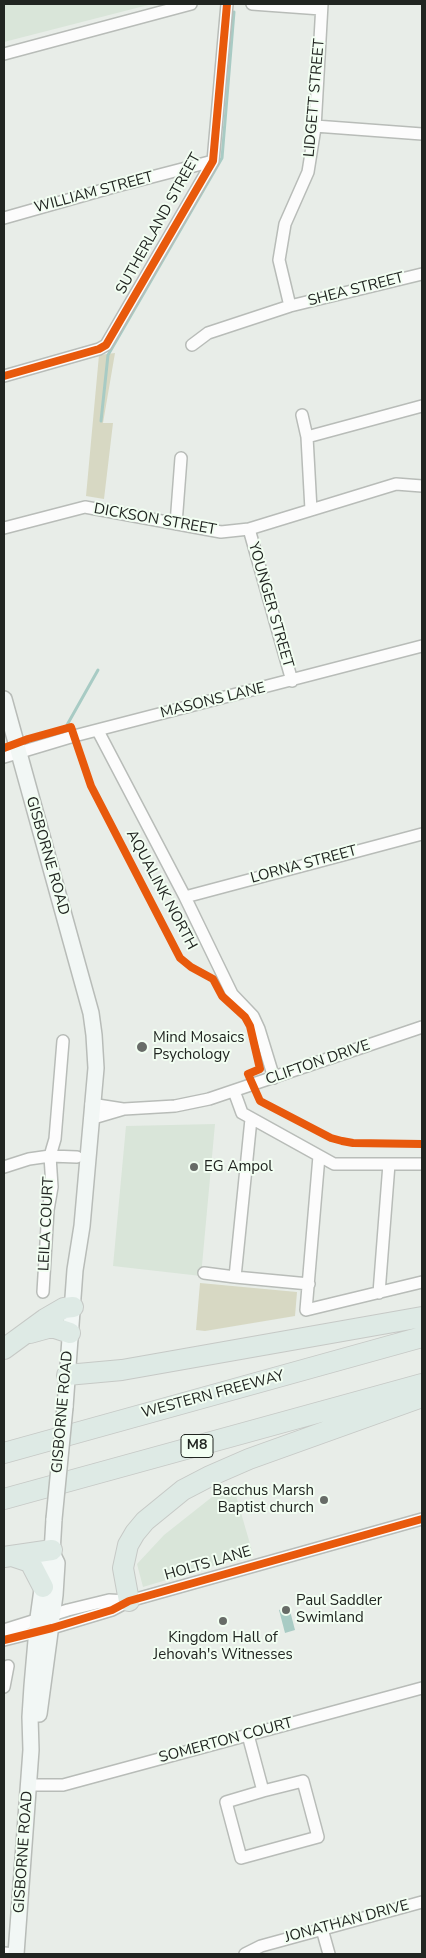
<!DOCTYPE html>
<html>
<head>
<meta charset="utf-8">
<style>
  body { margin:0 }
  #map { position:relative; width:426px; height:1958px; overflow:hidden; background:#e8ede8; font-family:"Nunito Sans",sans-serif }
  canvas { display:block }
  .frame { position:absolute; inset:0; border:5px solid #212521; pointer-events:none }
</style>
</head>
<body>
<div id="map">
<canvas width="426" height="1958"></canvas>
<div class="frame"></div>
</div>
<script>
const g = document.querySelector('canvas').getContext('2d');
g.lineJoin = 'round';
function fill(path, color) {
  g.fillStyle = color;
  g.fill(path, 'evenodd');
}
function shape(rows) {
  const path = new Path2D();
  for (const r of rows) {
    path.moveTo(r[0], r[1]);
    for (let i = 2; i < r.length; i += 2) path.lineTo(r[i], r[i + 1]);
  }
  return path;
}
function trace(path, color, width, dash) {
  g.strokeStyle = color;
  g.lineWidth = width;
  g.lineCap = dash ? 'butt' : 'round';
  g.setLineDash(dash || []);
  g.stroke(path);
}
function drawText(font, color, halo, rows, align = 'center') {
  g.font = font + ' "Nunito Sans",sans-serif';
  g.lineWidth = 4;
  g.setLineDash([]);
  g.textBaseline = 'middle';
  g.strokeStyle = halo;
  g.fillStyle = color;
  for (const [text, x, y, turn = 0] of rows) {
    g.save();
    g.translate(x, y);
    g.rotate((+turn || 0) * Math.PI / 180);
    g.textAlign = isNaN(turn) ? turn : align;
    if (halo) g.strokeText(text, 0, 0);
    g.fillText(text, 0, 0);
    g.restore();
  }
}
const built = shape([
  [4,4,152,4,4,42],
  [215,1124,201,1276,113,1266,126,1126],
  [234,1489,253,1554,143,1587,137,1564,164,1535,212,1497]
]);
const green = shape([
  [115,353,103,423,113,423,104,499,86,496,99,355],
  [200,1283,297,1292,295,1316,205,1331,196,1330]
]);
const water = shape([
  [289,1607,295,1630,285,1633,279,1610]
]);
const stream = shape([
  [101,421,108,355,222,158,234,12],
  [67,725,98,670]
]);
const minor = shape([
  [252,4,321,9],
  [4,54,191,4],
  [315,126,422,134],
  [4,218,117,186,213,161],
  [290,306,279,260,285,224,308,172,315,128,322,4],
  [192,345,208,333,290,306,422,274],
  [4,376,99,349,106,345,213,161,227,4],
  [302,415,307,437,311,510],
  [307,437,422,406],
  [176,524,181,458],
  [4,528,85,507,221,532,249,529,396,484,422,486],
  [249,529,292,681],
  [98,731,185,897,232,994,253,1016,259,1029,274,1078],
  [4,757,74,736,422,646],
  [185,897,422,834],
  [234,1091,242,1113,334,1164,422,1164],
  [91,1104,123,1109],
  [90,1119,124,1109,175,1106,209,1099,422,1027],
  [251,1119,235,1277,309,1284],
  [319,1156,306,1310,422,1282],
  [4,1167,29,1159,50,1156,77,1157],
  [204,1273,235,1277],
  [43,1292,48,1210,52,1187,50,1156,55,1139,63,1041],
  [379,1293,389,1164],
  [4,1630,68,1610,109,1600,128,1601],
  [4,1640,52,1628,112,1610,129,1601,422,1519],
  [4,1687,8,1666],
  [248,1735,263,1791,226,1802,241,1858,318,1837,303,1781,263,1791],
  [29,1785,63,1785,422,1688],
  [322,1929,329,1954],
  [4,1953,16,1954],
  [245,1954,261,1946,422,1902]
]);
const secondary = shape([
  [4,699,91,1013,94,1035,96,1068,82,1226,75,1270,65,1407],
  [39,1714,55,1595,57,1563,52,1553],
  [16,1954,31,1750,30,1717,32,1686,38,1618,46,1561,52,1553,54,1519]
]);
const motorway = shape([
  [30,1333,48,1328,55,1328,70,1333],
  [4,1349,45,1319,64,1308,73,1307],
  [67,1375,122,1370,422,1317],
  [4,1453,422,1337],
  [4,1499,422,1384],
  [12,1556,30,1562,43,1587],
  [4,1557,52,1550],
  [129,1601,123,1568,128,1545,135,1533,145,1521,183,1490,210,1476,249,1459,422,1397]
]);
const secondaryBridge = shape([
  [54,1519,65,1407]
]);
const cycleway = shape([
  [4,376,99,349,106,345,213,161,227,4],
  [4,748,28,739,71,727,91,786,180,958,191,967,213,979,222,996,245,1017,250,1026,260,1069,248,1074,260,1101,331,1138,342,1141,353,1143,422,1144],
  [4,1640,52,1628,112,1610,129,1601,422,1519]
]);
const markers = [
  [142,1047,6,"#676b67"],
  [194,1167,5,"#676b67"],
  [324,1500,5,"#676b67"],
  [286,1610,5,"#676b67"],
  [223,1621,5,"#676b67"]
];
const shields = [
  [197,1446,32]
];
const shieldNames = [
  ["M8",197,1446]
];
const streetNames = [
  ["LIDGETT STREET",315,98,-85],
  ["WILLIAM STREET",94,193,-15],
  ["SUTHERLAND STREET",159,224,-61],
  ["SHEA STREET",356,290,-14],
  ["DICKSON STREET",155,520,10],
  ["YOUNGER STREET",270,605,74],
  ["MASONS LANE",213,701,-14],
  ["GISBORNE ROAD",47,856,74],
  ["LORNA STREET",304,865,-15],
  ["AQUALINK NORTH",161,890,62],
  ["CLIFTON DRIVE",318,1063,-19],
  ["LEILA COURT",47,1224,-87],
  ["WESTERN FREEWAY",213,1395,-15],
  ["GISBORNE ROAD",63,1412,-85],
  ["HOLTS LANE",208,1564,-16],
  ["SOMERTON COURT",226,1741,-15],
  ["GISBORNE ROAD",24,1852,-86],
  ["JONATHAN DRIVE",347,1922,-15]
];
const poiNames = [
  ["Mind Mosaics",153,1038],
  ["Psychology",153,1055],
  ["EG Ampol",204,1167],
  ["Bacchus Marsh",314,1491,"right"],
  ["Baptist church",314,1508,"right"],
  ["Paul Saddler",296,1601],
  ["Swimland",296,1618],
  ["Kingdom Hall of",223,1638,"center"],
  ["Jehovah's Witnesses",223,1655,"center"]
];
fill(built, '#d9e5d9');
fill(green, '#d7d8c3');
fill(water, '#a8cbc4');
trace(stream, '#a8cbc4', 3);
trace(minor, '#b8bcb8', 14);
trace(secondary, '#b8bcb8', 18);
trace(motorway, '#c6c9c6', 22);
trace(minor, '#fcfcfc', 11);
trace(secondary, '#f2f7f5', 15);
trace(motorway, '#deeae5', 20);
trace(secondaryBridge, '#b8bcb8', 18, []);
trace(secondaryBridge, '#f2f7f5', 15);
trace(cycleway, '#e8590c', 8);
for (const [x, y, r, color] of markers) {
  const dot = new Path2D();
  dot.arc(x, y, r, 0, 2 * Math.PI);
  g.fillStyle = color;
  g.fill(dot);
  trace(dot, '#f2fef2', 2);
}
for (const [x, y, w] of shields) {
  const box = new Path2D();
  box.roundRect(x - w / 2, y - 11.5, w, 23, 4);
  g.fillStyle = '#f2fef2';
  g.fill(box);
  trace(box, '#212521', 1);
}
drawText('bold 14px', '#212521', null, shieldNames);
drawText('15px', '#212521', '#f2fef2', streetNames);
drawText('15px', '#212521', '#f2fef2', poiNames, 'left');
</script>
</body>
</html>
